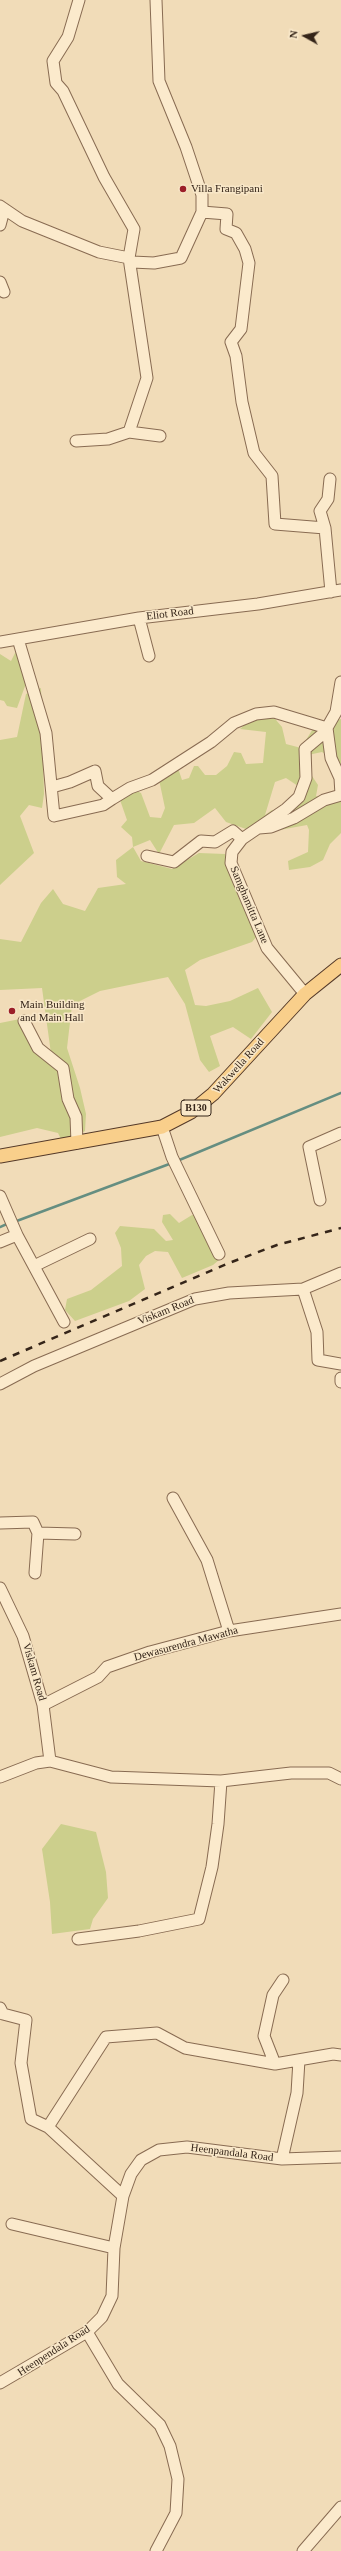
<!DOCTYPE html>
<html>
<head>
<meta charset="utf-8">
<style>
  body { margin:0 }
  #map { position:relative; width:341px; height:2551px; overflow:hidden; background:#f1dcb8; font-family:Georgia,serif }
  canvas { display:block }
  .north { position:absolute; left:285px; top:16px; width:40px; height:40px; -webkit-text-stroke:3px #f8e7c8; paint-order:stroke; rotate:278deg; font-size:11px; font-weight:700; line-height:16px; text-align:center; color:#352519 }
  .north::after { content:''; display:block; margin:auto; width:14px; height:18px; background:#352519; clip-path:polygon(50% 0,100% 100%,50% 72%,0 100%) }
</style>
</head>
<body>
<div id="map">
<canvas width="341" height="2551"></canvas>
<div class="north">N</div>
</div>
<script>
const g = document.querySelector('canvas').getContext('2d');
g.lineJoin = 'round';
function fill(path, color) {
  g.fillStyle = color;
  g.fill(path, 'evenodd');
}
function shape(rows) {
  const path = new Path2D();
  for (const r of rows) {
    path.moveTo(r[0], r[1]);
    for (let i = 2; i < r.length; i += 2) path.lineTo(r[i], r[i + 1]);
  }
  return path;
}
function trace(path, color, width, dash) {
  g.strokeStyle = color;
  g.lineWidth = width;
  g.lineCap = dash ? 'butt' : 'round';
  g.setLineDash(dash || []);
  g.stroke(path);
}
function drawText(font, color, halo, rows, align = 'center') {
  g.font = font + ' Georgia,serif';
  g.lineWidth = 3;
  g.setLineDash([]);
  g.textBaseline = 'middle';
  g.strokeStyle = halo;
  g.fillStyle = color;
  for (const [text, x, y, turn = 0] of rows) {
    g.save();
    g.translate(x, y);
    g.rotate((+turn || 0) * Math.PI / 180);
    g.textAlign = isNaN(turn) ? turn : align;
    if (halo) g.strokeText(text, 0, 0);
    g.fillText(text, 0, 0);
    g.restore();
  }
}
const green = shape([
  [16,651,28,678,17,708,7,706,4,701,0,700,0,654,11,661],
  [41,688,44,794,42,808,29,805,20,816,34,853,0,885,0,740,17,737,26,694],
  [256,714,271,714,282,727,286,744,305,749,306,740,314,727,341,719,341,833,330,844,323,860,310,867,289,870,288,861,308,852,309,830,307,825,274,831,265,816,259,828,246,829,226,822,215,808,194,823,174,825,159,854,150,840,133,847,141,861,172,869,199,853,225,854,238,896,257,936,252,942,200,960,185,970,195,1005,206,1006,230,1001,258,988,272,1012,251,1039,233,1027,210,1036,220,1066,209,1072,200,1060,185,1004,168,977,100,991,72,1005,67,1048,80,1088,86,1114,85,1131,66,1143,61,1139,58,1133,37,1128,0,1137,0,1023,30,1017,36,1048,53,1068,42,988,0,990,0,939,21,942,41,903,53,889,63,904,85,911,98,888,126,884,117,877,116,860,133,847,132,837,121,827,127,820,120,800,130,788,141,793,150,817,161,818,165,808,158,775,170,767,179,771,182,780,189,778,194,766,198,766,205,775,216,775,227,766,234,752,241,753,246,764,263,763,266,732,240,729],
  [322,752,331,758,341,798,316,796,318,785,312,776,306,778,308,755],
  [286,778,298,786,306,778,308,790,282,814,272,810,265,815,275,782],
  [170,1214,179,1223,192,1215,195,1215,219,1260,213,1265,182,1278,168,1252,155,1251,146,1256,139,1265,145,1289,129,1301,75,1321,65,1310,67,1299,91,1290,122,1266,121,1248,115,1233,120,1226,154,1229,166,1241,173,1240,162,1222,163,1215],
  [61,1824,96,1832,106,1872,108,1898,93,1919,90,1929,52,1934,50,1902,42,1849]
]);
const stream = shape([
  [177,1161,341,1093],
  [14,1222,172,1163],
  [0,1227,9,1223]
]);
const minor = shape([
  [79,0,68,37,53,61,56,83,63,91,104,177,134,229,129,258,147,378,129,432],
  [0,206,22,221,99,252,129,258,132,262,154,263,181,258,202,212,202,195,186,147,159,81,156,0],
  [202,212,227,214,226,229,236,233,245,249,249,263,241,329,231,342,236,356,242,402,254,453,272,476,275,524,325,528,331,592],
  [0,225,4,210],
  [0,282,4,292],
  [76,441,108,439,129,432,160,436],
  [325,528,320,511,328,499,330,479],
  [139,618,149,656],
  [18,639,46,733,54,816,103,805,112,799,98,786,95,771,70,782,52,787],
  [0,642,139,618,258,604,341,590],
  [112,799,130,788,152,780,211,742,234,723,256,714,274,712,327,728,331,758,340,778,341,795,324,800,294,818,271,827,259,828],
  [147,856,174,862,201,841,215,842,233,831,242,839],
  [305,994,267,948,231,863,232,852,242,839,286,809,299,797,306,778,305,749,324,733,336,712,341,682],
  [24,1021,38,1048,63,1068,68,1099,76,1117,77,1143],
  [162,1127,172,1157,219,1254],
  [0,1196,17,1235,0,1242],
  [320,1200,309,1147,341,1133],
  [17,1235,64,1322],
  [34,1266,90,1239],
  [303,1289,317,1332,318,1360,341,1364],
  [341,1382,341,1378],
  [0,1384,34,1366,195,1299,229,1293,303,1289,341,1273],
  [173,1498,207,1560,229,1631],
  [0,1523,33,1522,38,1533,35,1573],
  [38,1533,75,1534],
  [0,1588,23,1636,43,1705,50,1761],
  [43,1705,98,1677,107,1667,150,1652,229,1631,341,1614],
  [0,1777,36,1763,50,1761,111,1777,221,1781,291,1773,329,1773,341,1779],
  [78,1939,139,1931,199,1919,212,1867,218,1824,221,1781],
  [0,2008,3,2014,26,2020,21,2063,31,2119,48,2127,123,2196],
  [275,2064,264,2036,273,1995,283,1980],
  [48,2127,106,2037,157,2033,185,2048,275,2064,333,2054,341,2055],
  [282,2159,297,2093,299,2060],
  [12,2224,114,2248],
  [87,2332,118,2384,160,2425,170,2446,178,2479,176,2513,156,2551],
  [0,2383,87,2332,102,2317,112,2296,114,2248,123,2196,131,2174,141,2160,159,2150,187,2147,282,2159,341,2157],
  [303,2551,341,2507]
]);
const major = shape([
  [0,1156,162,1127,191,1112,213,1094,305,994,341,965]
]);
const rail = shape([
  [0,1361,229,1263,277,1245,341,1228]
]);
const markers = [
  [183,189,4,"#9b1e28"],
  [12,1011,4,"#9b1e28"]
];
const shields = [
  [196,1108,30]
];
const shieldNames = [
  ["B130",196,1108]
];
const poiNames = [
  ["Villa Frangipani",191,189],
  ["Main Building",20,1005],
  ["and Main Hall",20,1018]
];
const streetNames = [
  ["Eliot Road",170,614,-7],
  ["Samghamitta Lane",249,905,67],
  ["Wakwella Road",239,1066,-48],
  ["Viskam Road",166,1311,-22],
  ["Dewasurendra Mawatha",186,1644,-15],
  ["Viskam Road",34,1672,74],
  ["Heenpandala Road",232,2153,7],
  ["Heenpendala Road",54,2351,-33]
];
fill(green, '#cccf8c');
trace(stream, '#658e81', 2.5);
trace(minor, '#886b52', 13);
trace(major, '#543928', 15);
trace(minor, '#fbeacc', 11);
trace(major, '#f9cf8b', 13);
trace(rail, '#352519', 2.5, [7, 7]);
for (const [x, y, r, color] of markers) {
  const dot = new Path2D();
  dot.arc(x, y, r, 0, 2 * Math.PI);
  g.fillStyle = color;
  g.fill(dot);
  trace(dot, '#f8e7c8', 1.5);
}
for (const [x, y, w] of shields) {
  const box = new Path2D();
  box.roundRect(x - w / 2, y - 8, w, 16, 3);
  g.fillStyle = '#f8e7c8';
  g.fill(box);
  trace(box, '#352519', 1);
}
drawText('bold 10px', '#352519', null, shieldNames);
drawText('11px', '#352519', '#f8e7c8', poiNames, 'left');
drawText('11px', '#352519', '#f8e7c8', streetNames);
</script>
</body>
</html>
